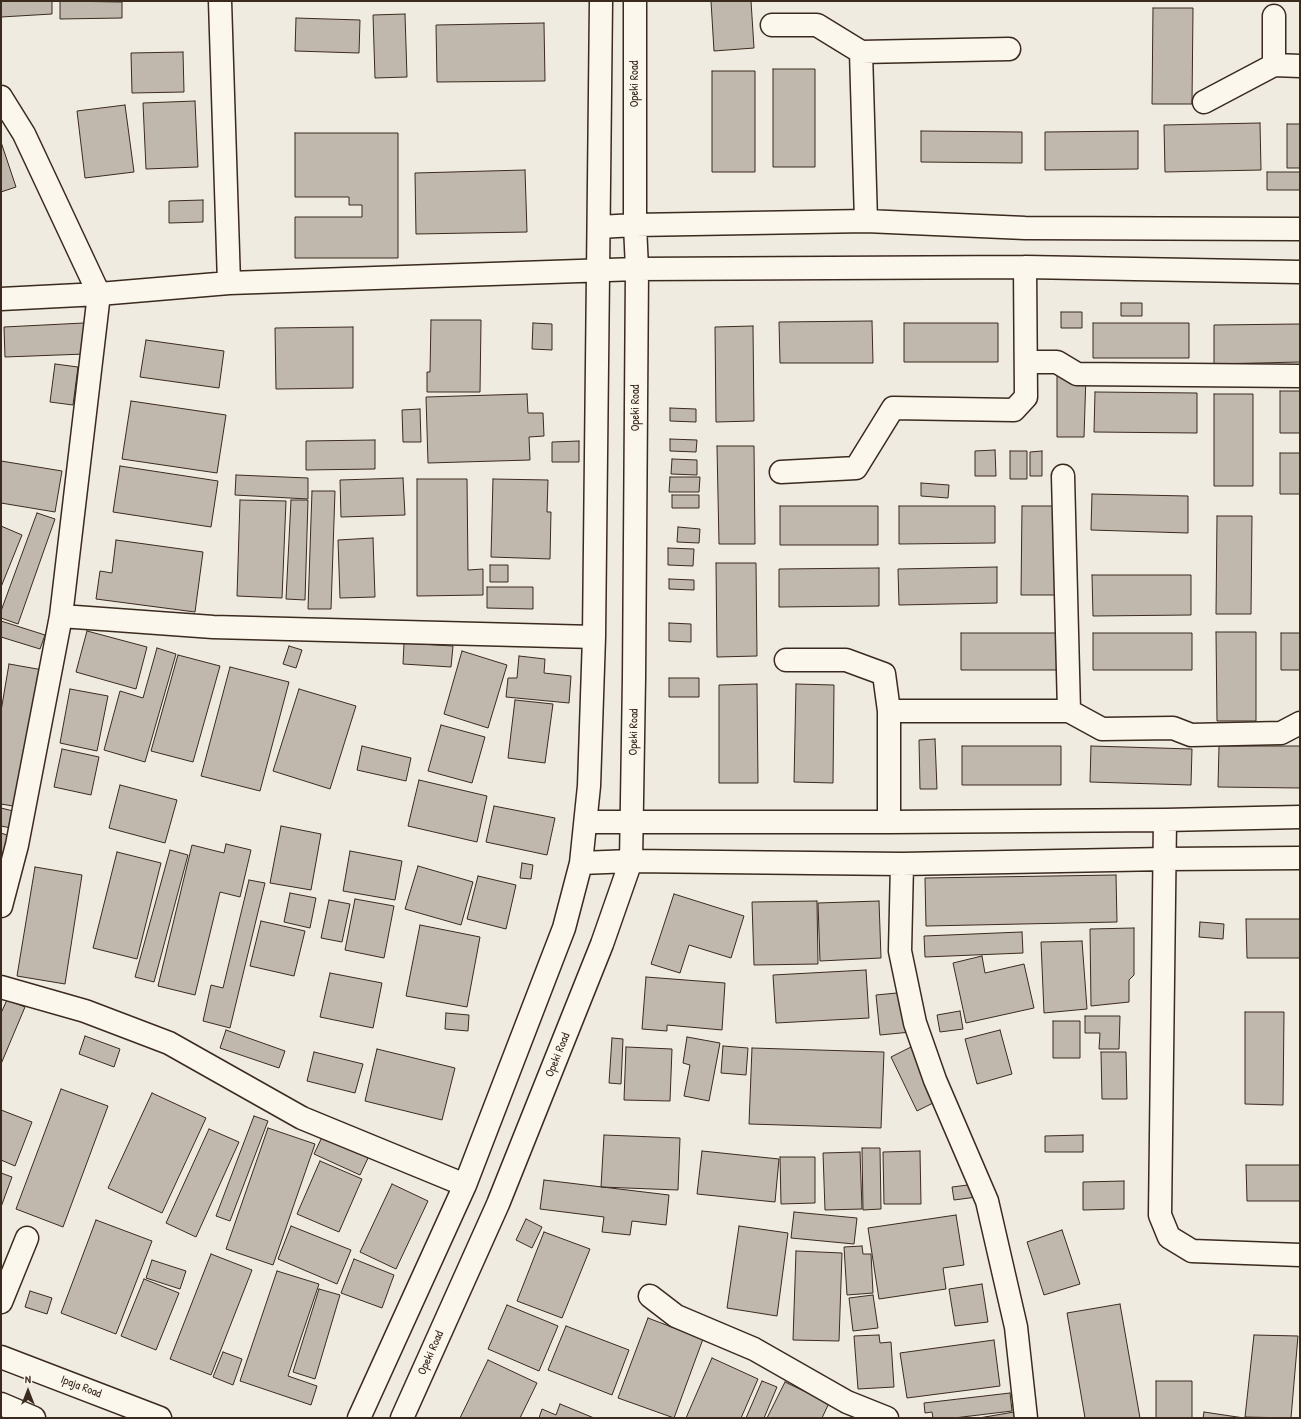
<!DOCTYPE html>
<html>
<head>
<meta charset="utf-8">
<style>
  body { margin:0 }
  #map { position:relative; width:1301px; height:1419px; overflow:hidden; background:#f0ebe0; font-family:"Patrick Hand",sans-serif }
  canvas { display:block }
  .frame { position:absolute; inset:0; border:2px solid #3b2a1e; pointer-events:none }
  .north { position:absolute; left:8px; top:1371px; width:40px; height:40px; -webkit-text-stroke:3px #fbf7ec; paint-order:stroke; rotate:0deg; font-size:11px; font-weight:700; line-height:16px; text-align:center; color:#3b2a1e }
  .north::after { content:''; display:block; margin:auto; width:14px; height:18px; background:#3b2a1e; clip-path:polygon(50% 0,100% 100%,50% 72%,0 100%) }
</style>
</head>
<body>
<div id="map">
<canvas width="1301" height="1419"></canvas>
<div class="frame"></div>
<div class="north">N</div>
</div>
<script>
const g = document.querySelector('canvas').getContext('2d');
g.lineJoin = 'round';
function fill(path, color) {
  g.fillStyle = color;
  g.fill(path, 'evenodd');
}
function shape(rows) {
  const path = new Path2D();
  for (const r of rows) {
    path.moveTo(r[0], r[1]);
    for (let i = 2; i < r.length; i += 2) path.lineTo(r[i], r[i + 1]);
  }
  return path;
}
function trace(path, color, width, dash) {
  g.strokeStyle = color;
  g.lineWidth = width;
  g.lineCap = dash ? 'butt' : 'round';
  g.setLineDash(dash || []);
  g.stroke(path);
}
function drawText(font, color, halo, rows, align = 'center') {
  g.font = font + ' "Patrick Hand",sans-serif';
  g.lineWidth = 3.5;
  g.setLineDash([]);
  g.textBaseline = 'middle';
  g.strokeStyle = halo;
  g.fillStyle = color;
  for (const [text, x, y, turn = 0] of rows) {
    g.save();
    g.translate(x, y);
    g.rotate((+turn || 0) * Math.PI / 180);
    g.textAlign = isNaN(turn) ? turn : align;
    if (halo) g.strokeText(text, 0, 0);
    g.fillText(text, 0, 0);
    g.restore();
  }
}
const building = shape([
  [1,1,52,1,52,14,1,17,1,1],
  [60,1,122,2,122,18,60,19,60,1],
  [711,1,751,1,754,48,714,51,711,1],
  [1153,8,1193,8,1192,104,1152,104,1153,8],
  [405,14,407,77,375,78,373,15,405,14],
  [296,18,360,20,359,53,295,51,296,18],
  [544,23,545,81,437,82,436,25,544,23],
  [183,52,184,92,132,93,131,53,183,52],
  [773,69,815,69,815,167,773,167,773,69],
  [712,71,755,71,755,172,712,172,712,71],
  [195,101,198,167,146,169,143,103,195,101],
  [125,105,134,172,85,178,77,111,125,105],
  [1260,123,1261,170,1165,172,1164,125,1260,123],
  [1287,124,1300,124,1300,168,1287,168,1287,124],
  [921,131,1022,132,1022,163,921,162,921,131],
  [1138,131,1138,169,1045,170,1045,132,1138,131],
  [295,133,398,133,398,258,295,258,295,217,362,217,362,205,349,205,349,197,295,197,295,133],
  [1,142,16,187,1,192,1,142],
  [525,170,527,232,416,234,415,173,525,170],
  [1267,172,1300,172,1300,190,1267,190,1267,172],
  [203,200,203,222,169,223,169,201,203,200],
  [1121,303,1142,303,1142,316,1121,316,1121,303],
  [1061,312,1082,312,1082,328,1061,328,1061,312],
  [431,320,481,320,480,392,427,392,427,372,430,372,431,320],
  [872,321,873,363,780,363,779,322,872,321],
  [84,323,85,354,5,357,4,327,84,323],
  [533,323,552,324,552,350,532,349,533,323],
  [904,323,998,323,998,362,904,362,904,323],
  [1093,323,1189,323,1189,358,1093,358,1093,323],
  [1300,324,1300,362,1214,364,1214,325,1300,324],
  [753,326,754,421,716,422,715,327,753,326],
  [353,327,353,388,276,389,275,328,353,327],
  [146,340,224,351,219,388,140,377,146,340],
  [55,364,78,367,73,405,50,402,55,364],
  [1057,375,1086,375,1084,437,1057,437,1057,375],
  [1280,391,1300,391,1300,433,1280,433,1280,391],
  [1095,392,1197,393,1197,433,1094,432,1095,392],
  [527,394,528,413,543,413,544,436,529,437,530,460,428,463,426,397,527,394],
  [1214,394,1253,394,1253,486,1214,486,1214,394],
  [131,401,226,415,217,473,122,459,131,401],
  [670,408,696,409,696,422,670,421,670,408],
  [420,409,421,442,403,442,402,410,420,409],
  [670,439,697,440,696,452,670,451,670,439],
  [375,440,375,469,306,470,306,441,375,440],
  [579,441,579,462,552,462,552,442,579,441],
  [717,446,754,446,755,544,719,544,717,446],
  [995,450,996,476,975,476,975,451,995,450],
  [1010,451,1027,451,1027,479,1010,479,1010,451],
  [1042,451,1042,476,1030,476,1030,452,1042,451],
  [1280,453,1300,453,1300,494,1280,494,1280,453],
  [672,459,697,460,697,475,671,474,672,459],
  [1,461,62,471,55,512,1,503,1,461],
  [120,466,218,481,211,527,113,512,120,466],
  [236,475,308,478,308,499,235,495,236,475],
  [670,477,700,477,699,492,669,492,670,477],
  [403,478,405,515,341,517,340,480,403,478],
  [417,479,467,479,468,570,483,569,483,595,417,596,417,479],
  [493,479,548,480,547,512,551,512,550,559,491,557,493,479],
  [921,483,949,485,948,498,921,496,921,483],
  [312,491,335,491,331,609,308,609,312,491],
  [1092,494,1188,496,1188,533,1091,530,1092,494],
  [672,495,699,495,699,508,672,508,672,495],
  [240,500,286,501,282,598,237,596,240,500],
  [291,500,308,500,305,600,286,599,291,500],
  [780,506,878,506,878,545,780,545,780,506],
  [899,506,995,506,995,543,899,544,899,506],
  [1022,506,1059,506,1059,595,1021,595,1022,506],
  [37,513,55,519,18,624,1,618,1,611,37,513],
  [1217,516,1252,516,1251,614,1216,614,1217,516],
  [1,526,22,535,1,587,1,526],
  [678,527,700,529,699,543,677,542,678,527],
  [373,538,375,597,340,598,338,540,373,538],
  [116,540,203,552,195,612,96,599,100,571,112,573,116,540],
  [668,548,694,549,693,566,668,565,668,548],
  [716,563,756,563,757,656,717,657,716,563],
  [490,565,508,565,508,582,490,582,490,565],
  [997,567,997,603,899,605,898,569,997,567],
  [879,568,879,606,779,607,779,569,879,568],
  [1092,575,1191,575,1191,615,1093,616,1092,575],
  [669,579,694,580,694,590,669,589,669,579],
  [487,587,533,587,533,609,487,608,487,587],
  [1,621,45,635,40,649,1,637,1,621],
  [669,623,691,624,691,642,669,641,669,623],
  [87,631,147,647,136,689,76,672,87,631],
  [1216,632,1256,632,1256,721,1217,721,1216,632],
  [961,633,1059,633,1059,670,961,670,961,633],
  [1093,633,1192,633,1192,670,1093,670,1093,633],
  [1281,633,1300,633,1300,670,1281,670,1281,633],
  [404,643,453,646,451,667,403,664,404,643],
  [289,646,302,650,296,668,283,664,289,646],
  [157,648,176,654,145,762,104,750,120,691,143,698,157,648],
  [462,651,507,665,488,728,444,714,462,651],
  [178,655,220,666,193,762,151,751,178,655],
  [519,656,545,659,544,673,571,676,569,703,506,697,508,678,517,678,519,656],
  [9,664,43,670,19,807,1,804,1,711,9,664],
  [230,667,289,682,260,791,201,776,230,667],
  [669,678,699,678,699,697,669,697,669,678],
  [757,684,758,783,719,783,719,685,757,684],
  [796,684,834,685,833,783,794,782,796,684],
  [70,689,108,696,97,751,60,743,70,689],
  [299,689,356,706,330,789,273,771,299,689],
  [515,700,553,704,545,763,508,758,515,700],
  [441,725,485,737,472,783,428,771,441,725],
  [935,739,937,789,920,789,919,740,935,739],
  [362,746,411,758,406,781,357,770,362,746],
  [962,746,1061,746,1061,785,962,785,962,746],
  [1091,746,1192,749,1191,785,1090,782,1091,746],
  [1219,746,1300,746,1300,788,1218,787,1219,746],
  [62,749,99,757,91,795,54,787,62,749],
  [419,780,487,796,477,842,408,826,419,780],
  [120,785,177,800,165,843,109,828,120,785],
  [494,806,555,818,547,855,486,842,494,806],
  [1,808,21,813,17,829,1,826,1,808],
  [281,826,321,834,311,890,270,883,281,826],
  [1,833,15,838,1,878,1,833],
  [226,844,251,850,240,897,220,892,195,995,158,986,192,845,224,853,226,844],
  [170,850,188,855,154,982,135,977,170,850],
  [350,851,402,861,395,900,343,891,350,851],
  [117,852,161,863,137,959,93,948,117,852],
  [522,863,533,865,531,879,520,878,522,863],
  [418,866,473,882,461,925,405,909,418,866],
  [35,867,82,875,65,984,17,976,35,867],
  [1116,875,1117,922,926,926,925,878,1116,875],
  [478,876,516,885,506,929,467,919,478,876],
  [249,880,265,883,230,1028,203,1021,211,985,223,988,249,880],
  [290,893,316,898,310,928,284,922,290,893],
  [674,894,744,916,731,958,689,945,680,973,651,964,674,894],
  [355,899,394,906,384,958,345,950,355,899],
  [329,900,350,904,342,942,321,938,329,900],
  [817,901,818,964,754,965,752,902,817,901],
  [879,901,881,958,820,961,818,903,879,901],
  [1246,919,1300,919,1300,958,1247,958,1246,919],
  [261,921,305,931,294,976,250,966,261,921],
  [1200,922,1224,924,1223,939,1199,937,1200,922],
  [420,925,480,937,467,1007,406,996,420,925],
  [1134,928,1134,975,1129,980,1129,1002,1091,1006,1090,929,1134,928],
  [1022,932,1023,953,925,957,924,936,1022,932],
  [1082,941,1087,1009,1044,1013,1041,942,1082,941],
  [982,956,985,973,1024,964,1034,1008,966,1023,953,963,982,956],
  [866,970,869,1018,776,1023,773,975,866,970],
  [330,973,382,983,373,1028,320,1017,330,973],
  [646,977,725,983,722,1030,667,1025,667,1031,642,1029,646,977],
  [907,992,911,1032,880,1035,876,995,907,992],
  [7,1000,25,1007,1,1064,1,1013,7,1000],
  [960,1011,963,1029,940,1032,937,1015,960,1011],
  [1245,1012,1284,1012,1283,1105,1245,1104,1245,1012],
  [446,1013,469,1015,468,1031,445,1029,446,1013],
  [1085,1016,1120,1016,1119,1049,1099,1049,1100,1033,1085,1033,1085,1016],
  [1053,1021,1080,1021,1080,1058,1053,1058,1053,1021],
  [226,1030,285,1051,279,1068,220,1048,226,1030],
  [1000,1030,1012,1074,977,1084,965,1039,1000,1030],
  [85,1036,120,1049,114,1067,79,1054,85,1036],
  [687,1037,720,1043,709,1101,684,1096,690,1065,683,1063,687,1037],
  [612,1038,623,1039,621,1084,609,1083,612,1038],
  [915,1045,941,1099,917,1111,891,1057,915,1045],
  [723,1046,748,1048,746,1075,721,1073,723,1046],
  [626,1047,672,1049,670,1101,624,1100,626,1047],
  [752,1048,884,1052,881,1128,749,1124,752,1048],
  [377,1049,455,1068,442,1120,365,1101,377,1049],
  [314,1052,363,1064,355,1093,307,1081,314,1052],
  [1101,1052,1126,1052,1127,1099,1102,1099,1101,1052],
  [61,1089,108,1106,63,1227,16,1209,61,1089],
  [152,1093,206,1118,162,1213,108,1188,152,1093],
  [1,1110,32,1122,15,1166,1,1160,1,1110],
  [254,1116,268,1121,230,1221,216,1216,254,1116],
  [268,1128,315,1144,273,1265,226,1249,268,1128],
  [209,1129,239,1142,196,1237,166,1223,209,1129],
  [323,1135,369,1156,360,1175,314,1154,323,1135],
  [604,1135,680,1138,678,1190,601,1187,604,1135],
  [1083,1135,1083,1152,1045,1152,1045,1136,1083,1135],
  [862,1148,880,1148,881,1209,863,1210,862,1148],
  [702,1151,779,1159,775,1202,697,1194,702,1151],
  [920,1151,921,1204,884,1204,883,1152,920,1151],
  [860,1152,862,1209,825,1210,823,1153,860,1152],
  [780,1157,815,1157,815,1203,781,1204,780,1157],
  [320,1161,362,1179,339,1232,297,1214,320,1161],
  [1246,1165,1300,1165,1300,1201,1247,1201,1246,1165],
  [1,1173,12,1177,1,1207,1,1173],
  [544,1180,669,1195,666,1225,632,1221,630,1235,602,1232,604,1217,540,1209,544,1180],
  [1124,1181,1124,1209,1083,1210,1083,1182,1124,1181],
  [392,1184,428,1201,396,1269,360,1252,392,1184],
  [976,1184,977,1197,954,1200,952,1187,976,1184],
  [794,1212,857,1218,854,1244,791,1238,794,1212],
  [956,1215,964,1265,943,1268,946,1289,879,1299,868,1228,956,1215],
  [526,1219,542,1227,532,1248,516,1240,526,1219],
  [96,1220,152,1241,116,1334,61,1313,96,1220],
  [291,1226,351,1250,337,1284,278,1259,291,1226],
  [739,1226,788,1233,777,1316,727,1308,739,1226],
  [1062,1230,1080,1284,1044,1295,1027,1242,1062,1230],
  [544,1232,590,1249,562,1318,517,1301,544,1232],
  [862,1246,863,1254,871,1254,873,1293,847,1295,844,1247,862,1246],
  [796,1251,842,1253,839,1341,793,1340,796,1251],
  [211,1254,252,1270,211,1375,170,1359,211,1254],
  [354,1259,394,1275,382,1308,341,1293,354,1259],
  [152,1260,186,1271,180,1289,146,1278,152,1260],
  [277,1271,319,1284,288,1376,317,1386,311,1405,240,1381,277,1271],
  [144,1279,179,1293,156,1350,121,1336,144,1279],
  [982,1284,988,1322,955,1326,949,1289,982,1284],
  [319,1289,340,1295,315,1379,293,1372,319,1289],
  [30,1291,52,1298,47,1314,25,1307,30,1291],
  [873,1295,878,1328,853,1331,849,1298,873,1295],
  [1120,1304,1140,1418,1085,1418,1067,1313,1120,1304],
  [507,1305,558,1326,539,1371,488,1349,507,1305],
  [648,1318,703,1339,674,1418,618,1398,648,1318],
  [566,1326,629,1350,612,1395,548,1370,566,1326],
  [879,1335,880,1343,891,1342,894,1387,858,1389,854,1336,879,1335],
  [1254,1335,1298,1336,1291,1418,1245,1417,1254,1335],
  [994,1340,1000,1386,907,1398,900,1353,994,1340],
  [223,1352,242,1359,233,1385,213,1377,223,1352],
  [712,1358,758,1379,741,1418,686,1418,712,1358],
  [488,1360,537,1383,520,1418,460,1418,488,1360],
  [762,1381,777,1387,764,1418,746,1418,762,1381],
  [1156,1381,1192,1381,1192,1418,1156,1418,1156,1381],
  [785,1382,829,1403,822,1418,767,1418,785,1382],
  [1010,1393,1012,1411,954,1418,933,1418,932,1412,925,1413,924,1403,1010,1393],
  [560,1404,594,1418,539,1418,542,1409,556,1415,560,1404],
  [1014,1412,1015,1418,979,1418,1014,1412],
  [1204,1412,1244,1418,1203,1418,1204,1412]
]);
const minor = shape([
  [220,1,229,283],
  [1274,16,1274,65,1300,66],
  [772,25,817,25,861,52],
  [1,97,24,134,99,294,61,616,17,845,1,906],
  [1204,102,1274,65],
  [866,221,861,52,1009,49],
  [599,227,635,225,866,221,1025,228,1300,229],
  [1,299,99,294,229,283,637,269,1025,267,1300,272],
  [1026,362,1057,362,1077,374,1300,376],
  [781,472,856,468,893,408,1014,410,1026,397,1025,267],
  [1063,476,1069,711],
  [61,616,213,627,594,637],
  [786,660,846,660,884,674,889,711,889,822],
  [889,711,1069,711,1102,729,1173,728,1191,735,1281,733,1300,723],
  [1165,820,1160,1215,1169,1237,1192,1251,1300,1255],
  [586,822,889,822,1165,820,1300,817],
  [581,863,631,861,902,864,1165,859,1300,858],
  [902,864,900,951,915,1023,935,1080,987,1201,1016,1327,1026,1418],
  [1,987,85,1011,169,1043,302,1118,465,1185],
  [650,1296,676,1316,754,1349,847,1402,887,1418],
  [1,1302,27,1238],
  [359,1418,465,1185,564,928,581,863,589,786,594,637,601,1],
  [402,1418,498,1204,602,944,631,861,634,678,637,269,635,225,635,1]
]);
const major = shape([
  [1,1357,160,1418],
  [1,1404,34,1418]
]);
const streetNames = [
  ["Opeki Road",635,84,-90],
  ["Opeki Road",636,408,-90],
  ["Opeki Road",634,732,-89],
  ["Opeki Road",558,1055,-68],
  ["Opeki Road",431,1353,-66],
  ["Ipaja Road",81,1387,21]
];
fill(building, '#c0b8ad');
trace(building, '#3b2a1e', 1);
trace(minor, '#3b2a1e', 25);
trace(major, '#3b2a1e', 25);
trace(minor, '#fbf7ec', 22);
trace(major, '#fbf7ec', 22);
drawText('12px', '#3b2a1e', '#fbf7ec', streetNames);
</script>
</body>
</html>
